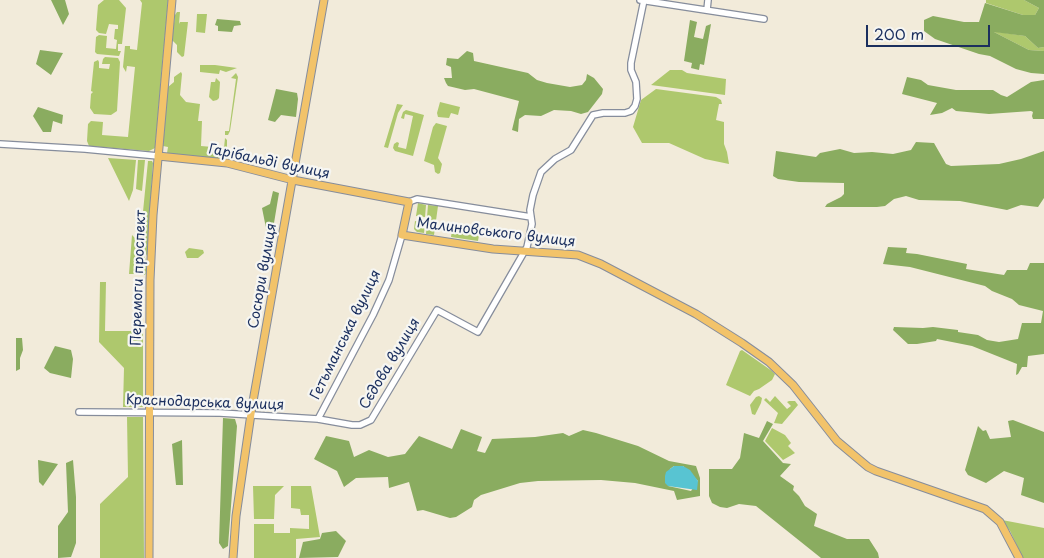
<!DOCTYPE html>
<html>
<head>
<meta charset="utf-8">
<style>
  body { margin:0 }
  #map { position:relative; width:1044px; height:558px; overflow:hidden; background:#f2ebda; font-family:"Playpen Sans",sans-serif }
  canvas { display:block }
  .scale { position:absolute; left:866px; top:25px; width:124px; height:22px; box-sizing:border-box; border:2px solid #1b2f5e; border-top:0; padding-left:6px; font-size:15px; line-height:18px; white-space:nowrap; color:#1b2f5e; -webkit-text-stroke:4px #f6f6f2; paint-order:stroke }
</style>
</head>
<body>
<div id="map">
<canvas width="1044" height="558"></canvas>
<div class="scale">200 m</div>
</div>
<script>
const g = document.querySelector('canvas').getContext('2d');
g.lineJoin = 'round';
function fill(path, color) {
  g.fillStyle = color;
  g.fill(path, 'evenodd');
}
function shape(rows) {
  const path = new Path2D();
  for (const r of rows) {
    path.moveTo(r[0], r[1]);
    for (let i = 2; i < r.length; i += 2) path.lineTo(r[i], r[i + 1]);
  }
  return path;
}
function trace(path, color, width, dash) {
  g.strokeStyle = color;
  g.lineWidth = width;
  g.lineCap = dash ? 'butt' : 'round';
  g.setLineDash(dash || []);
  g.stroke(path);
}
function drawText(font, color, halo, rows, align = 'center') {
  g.font = font + ' "Playpen Sans",sans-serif';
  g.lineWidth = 4.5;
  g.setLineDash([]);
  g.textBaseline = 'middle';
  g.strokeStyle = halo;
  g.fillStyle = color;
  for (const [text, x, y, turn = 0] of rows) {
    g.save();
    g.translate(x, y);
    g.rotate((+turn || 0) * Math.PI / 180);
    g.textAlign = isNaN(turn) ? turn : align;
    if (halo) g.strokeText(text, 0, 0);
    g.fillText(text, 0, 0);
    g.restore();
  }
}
const green = shape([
  [104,0,119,0,126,8,122,44,118,44,118,51,121,51,119,56,97,54,95,52,96,37,99,35,107,36,106,48,116,49,117,40,114,39,115,29,118,29,118,25,109,24,106,34,99,33,96,30,98,5],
  [140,0,168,0,155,148,149,151,89,146,87,141,88,124,91,121,103,122,102,135,128,137,135,67,127,66,126,72,123,67,125,46,130,46,130,49,137,50,142,3],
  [986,0,1024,0,1039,8,1035,15,1023,15,986,3],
  [177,12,180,12,179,24,180,22,188,22,184,56,182,57,177,52,177,45,172,40,175,15],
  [197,14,207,14,205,33,196,32],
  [992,31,1025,36,1038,48,1044,47,1044,51,1029,50],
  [105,57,118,58,120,62,117,111,111,115,94,114,90,108,91,94,93,92,91,91,94,62,98,60,99,62,99,68,109,69,110,64,102,64,103,59],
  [200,65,215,65,237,68,226,72,220,70,219,74,200,72],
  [670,70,682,70,687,73,726,79,725,95,651,85],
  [181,72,182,74,180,95,186,102,200,104,198,121,202,121,201,146,224,148,225,138,227,140,227,151,221,159,169,154,167,153,168,147,163,146,168,87,174,82,174,77],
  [236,73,238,77,230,131,228,135,225,135,225,131,229,131,236,79,231,78],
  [216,78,220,82,219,98,217,100,213,101,209,97,211,82,215,82],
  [656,89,716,97,721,100,722,104,719,104,716,120,724,122,724,144,727,152,729,164,705,159,669,143,642,143,633,127,641,100],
  [440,102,460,107,458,115,451,113,449,118,438,117,437,113],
  [397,104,403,105,398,113,388,148,384,147],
  [406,110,424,115,413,156,395,151,393,148,394,144,397,142,399,143,398,147,406,149,413,116,405,114,404,119,401,118,403,112],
  [436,123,447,126,438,158,442,164,440,173,438,174,435,172,434,165,424,161,433,127],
  [108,158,136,160,133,190,129,201],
  [138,160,145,160,142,191,136,189],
  [148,161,152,161,153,163,147,256,140,242],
  [418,203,426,205,425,217,416,216],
  [428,205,438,206,434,235,426,234,427,223,430,223,431,218,427,217],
  [415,221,425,223,424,233,417,232,414,229],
  [452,230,455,231,455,234,459,234,460,231,467,231,467,234,479,235,478,241,451,237],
  [132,235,137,240,135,274,129,274],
  [139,245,146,260,146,273,145,275,137,274],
  [189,248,203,250,204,253,198,258,187,258,185,252],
  [100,282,106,282,105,331,139,331,143,333,143,407,123,407,124,368,99,342],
  [742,350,772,371,775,374,772,380,759,389,754,391,750,396,726,385,740,351],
  [759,396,762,398,761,403,755,415,752,414,750,405,756,397],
  [775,396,787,409,791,406,787,402,789,401,795,401,798,405,782,424,774,423,778,413,764,400,766,398,770,402],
  [127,417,143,417,144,558,100,558,100,504,128,477],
  [772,428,785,435,791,443,788,446,795,453,783,460,765,441],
  [253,486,284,486,275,495,274,519,254,519],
  [291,486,311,486,320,537,296,539,296,558,254,558,254,524,274,524,274,533,290,533,290,528,309,529,309,515,301,515,300,509,291,508],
  [1002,520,1044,528,1044,558,1023,558,1010,531]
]);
const forest = shape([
  [51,0,65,0,69,14,63,25],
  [1024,0,1044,0,1044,47,1038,48,1025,36,994,32,1029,50,1044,51,1044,74,1031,73,1016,69,990,56,979,54,935,39,924,31,924,20,933,16,964,22,979,22,985,3,1023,15,1035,15,1039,8],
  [217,19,240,21,241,25,234,26,232,32,218,31,218,26,215,25],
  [690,20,697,22,694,37,703,39,706,26,711,24,704,65,700,64,699,70,691,68,692,63,684,61],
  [40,50,63,53,51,75,36,64],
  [467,51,473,53,474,61,528,73,537,80,547,83,570,87,582,85,586,80,587,74,594,78,603,89,602,94,588,112,581,114,571,111,554,110,541,116,525,115,519,119,518,132,512,130,519,101,474,89,465,90,448,86,446,83,444,78,452,78,451,67,446,65,447,58,458,59],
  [907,77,921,80,928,85,956,90,993,90,1001,95,1007,97,1031,82,1044,80,1044,119,1033,119,1032,116,1033,112,1031,111,989,114,956,111,952,108,942,113,930,115,937,103,902,94],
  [276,89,297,93,298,99,296,117,281,115,275,122,268,120],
  [38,107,63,115,62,124,53,121,51,132,43,132,33,116],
  [916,142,934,143,946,164,951,166,999,164,1021,159,1044,151,1044,198,1038,207,1021,205,1007,210,960,201,919,200,906,196,894,199,885,206,877,207,825,207,827,204,841,197,844,194,844,183,799,182,778,179,773,176,776,151,816,157,820,153,840,149,854,153,872,152,893,154,911,150],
  [273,191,279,193,272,235,267,233,262,208,270,204],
  [888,247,907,248,906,253,917,254,967,264,966,269,1004,275,1007,270,1027,270,1030,263,1044,263,1044,354,1028,356,1027,367,1022,367,1018,374,1016,375,1017,364,972,346,937,339,936,341,917,344,908,344,893,330,894,327,923,328,933,327,958,330,958,332,978,335,987,340,999,342,1018,339,1022,323,1041,323,1043,311,1019,305,1012,299,992,291,985,286,910,267,883,264],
  [16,338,22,338,23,350,20,358,20,369,16,371],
  [55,346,71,350,73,359,71,378,50,373,44,368],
  [223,418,235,419,237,426,228,546,223,549,219,543],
  [1013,420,1044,432,1044,503,1021,495,1024,478,1004,471,986,483,968,475,965,470,978,426,983,431,986,430,990,439,1011,437,1008,421],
  [767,421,773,424,763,441,783,463,791,464,780,476,794,486,793,490,799,496,805,506,817,514,814,526,847,539,869,539,878,553,879,558,821,558,756,506,739,504,727,508,720,507,712,503,709,496,709,469,732,469,740,458,744,433,759,438],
  [461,429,482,437,477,451,485,453,492,439,535,437,563,433,569,436,583,430,596,433,638,446,669,461,696,466,700,478,700,496,677,500,674,491,635,483,601,480,538,481,520,483,481,495,474,500,472,507,456,517,450,518,423,510,417,511,409,482,389,488,388,477,356,478,344,487,337,471,314,459,326,436,349,441,354,457,369,450,388,457,405,454,419,436,452,449],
  [674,466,683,466,698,481,691,491,668,486,670,469],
  [182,440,183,485,176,485,172,444],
  [38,460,58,464,43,486,39,482],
  [73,460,76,497,76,543,71,557,58,558,58,526,68,512,66,463],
  [336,531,346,541,338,557,299,558,303,542,320,539,322,533]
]);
const water = shape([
  [674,466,683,466,690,470,698,481,697,490,668,486,665,483,665,476,666,472]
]);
const minor = shape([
  [640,0,764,19],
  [707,10,708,0],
  [0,144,85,149,158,156],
  [409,202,417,199,531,217],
  [79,412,220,413,318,419,352,425,360,425,371,420,437,310,478,332,527,247,532,224,530,210,533,195,541,172,555,159,571,150,593,115,603,113,625,113,631,111,635,106,637,99,636,82,631,70,631,63,644,0],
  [318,419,373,315,389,280,402,235]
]);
const major = shape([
  [158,156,227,163,293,180,409,202,402,235,493,249,578,255,601,264,696,314,742,343,769,362,793,385,837,441,868,467,876,471,985,509,1000,522,1019,558],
  [149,558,150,280,153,215,172,0],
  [233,558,236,516,252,407,324,0]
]);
const streetNames = [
  ["Гарібальді вулиця",269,162,12],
  ["Малиновського вулиця",496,233,7],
  ["Сосюри вулиця",263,276,-80],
  ["Перемоги проспект",139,278,-88],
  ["Гетьманська вулиця",346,335,-64],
  ["Сєдова вулиця",390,364,-59],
  ["Краснодарська вулиця",205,403,2]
];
fill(green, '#aec86d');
fill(forest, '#8aac60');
fill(water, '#58c4d2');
trace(minor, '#868d9c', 8);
trace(major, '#868d9c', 9);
trace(minor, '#fff', 5.5);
trace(major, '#f2c36a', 7);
drawText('14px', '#1b2f5e', '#f6f6f2', streetNames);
</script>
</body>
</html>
